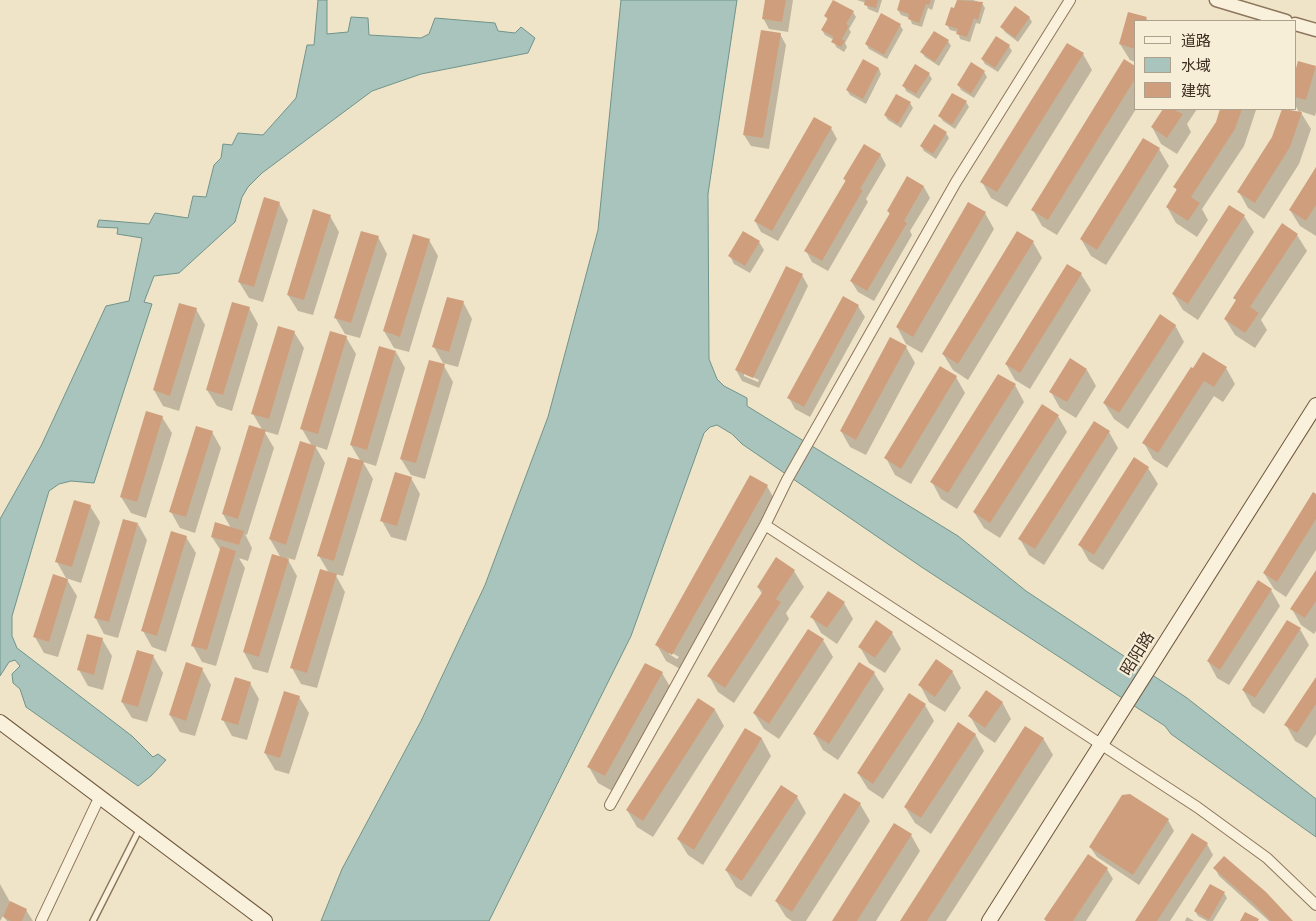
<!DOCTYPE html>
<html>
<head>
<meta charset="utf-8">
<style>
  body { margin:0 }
  #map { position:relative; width:1316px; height:921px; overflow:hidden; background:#f0e4c8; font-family:Bitter,"Noto Sans SC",serif }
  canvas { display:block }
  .legend { position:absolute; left:1134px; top:20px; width:162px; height:90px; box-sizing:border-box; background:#f7eed8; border:1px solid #ada18e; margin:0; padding:6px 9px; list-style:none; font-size:15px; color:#3d2e20 }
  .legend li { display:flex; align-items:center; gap:10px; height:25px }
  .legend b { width:25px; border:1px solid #ada18e }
</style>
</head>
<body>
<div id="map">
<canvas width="1316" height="921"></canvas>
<ul class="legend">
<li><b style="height:6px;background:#faf1dc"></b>道路</li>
<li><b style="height:14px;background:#a9c4bc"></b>水域</li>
<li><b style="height:14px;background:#cf9f7d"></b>建筑</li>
</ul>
</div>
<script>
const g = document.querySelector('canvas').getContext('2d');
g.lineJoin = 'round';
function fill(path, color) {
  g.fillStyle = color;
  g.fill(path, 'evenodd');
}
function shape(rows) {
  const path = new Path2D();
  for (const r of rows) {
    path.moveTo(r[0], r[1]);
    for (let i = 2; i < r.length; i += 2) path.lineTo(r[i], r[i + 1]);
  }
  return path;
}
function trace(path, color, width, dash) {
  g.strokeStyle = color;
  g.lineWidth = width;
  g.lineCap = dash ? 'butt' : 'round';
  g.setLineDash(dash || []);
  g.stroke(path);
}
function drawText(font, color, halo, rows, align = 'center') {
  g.font = font + ' Bitter,"Noto Sans SC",serif';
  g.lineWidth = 4.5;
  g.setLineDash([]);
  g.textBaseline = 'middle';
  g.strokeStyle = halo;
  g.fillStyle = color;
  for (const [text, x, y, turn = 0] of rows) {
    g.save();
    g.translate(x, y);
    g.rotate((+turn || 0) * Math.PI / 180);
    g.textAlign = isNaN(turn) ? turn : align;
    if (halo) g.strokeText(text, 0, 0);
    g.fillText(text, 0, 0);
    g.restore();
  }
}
const water = shape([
  [318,0,327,0,327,34,348,32,351,17,368,18,369,35,421,38,429,34,435,18,495,23,498,31,515,33,521,27,535,38,528,53,421,74,372,91,262,173,248,187,242,197,235,222,179,273,154,276,144,302,152,304,94,483,71,481,59,484,49,491,12,616,12,636,17,648,132,736,153,757,158,754,166,760,151,776,138,786,26,707,20,689,13,683,12,674,20,666,15,660,9,662,0,676,0,519,41,446,106,306,129,301,142,238,117,234,118,228,97,227,99,220,149,224,155,213,188,218,193,196,206,197,214,165,221,158,223,144,232,145,238,133,263,135,296,98,307,45,314,45,318,0],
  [621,0,737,0,708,194,709,359,717,379,724,386,747,398,747,406,958,536,1026,591,1187,698,1316,799,1316,837,1171,734,1165,726,923,568,742,444,732,434,717,425,710,427,704,433,631,636,489,921,321,921,342,869,421,721,485,585,548,417,598,230,621,0]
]);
const shadow = shape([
  [766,0,793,0,788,32,769,29,763,18],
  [857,0,882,0,878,13,868,9,866,3],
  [902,0,935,0,932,10,928,8,922,27,912,24,910,18,901,15,898,10],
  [958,0,973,0,982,3,985,8,980,24,976,23,970,42,960,39,958,32,950,30,947,25],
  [853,12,856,17,849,29,851,32,845,43,847,47,844,52,836,47,834,40,825,35,822,30,828,20,825,16],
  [1129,13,1146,18,1148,21,1135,21,1135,62,1130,60,1120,44],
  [1029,17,1032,22,1018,42,1005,32,1002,27],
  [900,25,903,30,887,59,869,49,866,44],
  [935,32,948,41,951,46,939,66,925,57,922,52],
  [780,34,786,45,769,149,751,146,744,135],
  [1009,46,1012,51,998,72,985,64,982,59],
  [1083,54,1092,70,1007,207,991,198,982,182],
  [863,61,879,69,881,74,866,104,850,95,847,90],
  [1299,62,1316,68,1316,112,1315,116,1300,111,1311,129,1299,164,1264,219,1248,208,1239,192,1274,138,1283,109,1299,112,1295,105,1295,76],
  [1135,67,1136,109,1057,235,1042,226,1033,210],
  [984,72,987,77,974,98,961,90,959,86],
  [929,74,932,79,919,99,906,91,904,86],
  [966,102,969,107,955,129,943,121,940,116],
  [910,103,913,108,901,128,888,120,885,115],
  [1164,109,1197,109,1187,124,1191,132,1177,154,1161,144,1152,127],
  [1222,109,1256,110,1244,146,1202,209,1208,220,1197,237,1176,223,1167,207,1177,191,1175,187,1217,123],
  [831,128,837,139,778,241,761,232,755,221],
  [946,133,949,138,936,159,924,151,921,146],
  [1144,140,1159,149,1169,166,1106,265,1091,256,1081,239],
  [880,154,886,165,866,199,868,202,828,271,812,262,806,251,846,182,844,179],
  [1316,170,1316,236,1300,226,1290,210],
  [908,178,924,187,930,198,910,231,912,235,874,301,858,292,851,281,890,215,888,211],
  [279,203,288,220,263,302,249,298,239,282],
  [985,213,994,229,922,353,906,344,897,327],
  [330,216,339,232,313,315,298,311,288,295],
  [1244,216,1254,232,1198,320,1183,310,1173,294],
  [1282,225,1297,235,1307,251,1261,320,1267,330,1255,348,1235,335,1225,319,1237,301,1235,298],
  [378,237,387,254,360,338,345,334,335,317],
  [429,240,438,256,409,352,394,348,384,331],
  [759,242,764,250,750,273,734,264,730,256],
  [1033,242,1042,258,968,380,953,370,943,354],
  [1081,274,1091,290,1030,389,1015,380,1006,364],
  [802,275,808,286,759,388,742,381,736,370],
  [744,373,759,380,758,382,744,376],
  [463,302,472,319,458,367,443,363,434,347],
  [858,306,865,317,810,417,795,409,789,398],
  [249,308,258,324,232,411,217,406,207,390],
  [196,309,205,325,179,411,163,406,154,390],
  [1175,325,1184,342,1128,429,1114,419,1104,403],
  [294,332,304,348,278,435,264,431,274,448,247,535,245,534,252,548,248,561,239,558,245,568,216,666,202,662,193,646,221,551,212,537,231,528,223,514,263,431,253,414],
  [346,337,356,354,327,450,315,446,325,463,295,560,287,558,297,576,268,673,253,669,244,652,273,555,281,558,270,539,312,446,302,429],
  [906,347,915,363,866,455,850,447,841,431],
  [396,352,405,368,376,466,363,462,373,479,343,576,335,574,345,592,317,688,301,684,292,668,329,573,319,556,361,462,351,445],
  [444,366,453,382,425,479,411,475,401,459],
  [1226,368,1235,384,1223,402,1214,396,1167,468,1153,459,1144,443,1191,369],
  [1087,370,1096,386,1076,418,1060,408,1051,392],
  [956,377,965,393,911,484,895,475,886,458],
  [1015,385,1024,402,957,509,941,499,932,482],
  [1058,416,1067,432,1000,538,984,528,974,512],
  [162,417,172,433,146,518,131,513,121,497],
  [212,432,221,448,195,533,180,528,171,512],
  [1109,432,1118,448,1044,565,1029,555,1020,539],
  [1148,468,1158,484,1103,570,1089,561,1080,545],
  [411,478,420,494,406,541,391,537,382,521],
  [767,486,776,502,682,670,666,661,657,645],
  [669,651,679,657,677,659,669,654],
  [1316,495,1316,550,1286,597,1274,589,1264,573],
  [90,506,100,522,81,583,66,578,77,596,58,657,44,653,35,637,67,580,57,562],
  [138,524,147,540,118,638,104,634,95,617],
  [186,537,196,553,166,652,152,647,143,631],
  [794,571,804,587,786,613,789,619,734,703,718,692,709,676,762,594,758,587],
  [1316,572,1316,631,1314,634,1301,625,1292,609],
  [1271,590,1280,606,1229,685,1217,678,1208,661],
  [844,603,853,619,837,644,821,633,812,617],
  [1300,629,1309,645,1264,714,1252,706,1243,690],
  [808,630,823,640,833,657,779,739,764,729,754,713],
  [892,633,901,649,885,673,869,663,860,647],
  [102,639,112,656,103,690,88,686,79,670],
  [153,656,163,673,147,722,132,718,122,702],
  [646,664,662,673,672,690,614,792,598,783,589,767],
  [202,669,211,685,195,736,180,732,170,715],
  [952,671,961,688,945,712,929,702,920,685],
  [874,673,884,689,838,760,823,750,814,734],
  [1316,679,1316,734,1307,748,1295,741,1286,725],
  [250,683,259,699,247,740,232,736,223,720],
  [299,697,309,713,289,774,275,770,265,753],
  [699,700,715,710,724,726,653,837,637,827,627,810],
  [1002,702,1011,719,995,743,979,732,970,716],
  [925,705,934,721,883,799,868,789,858,773],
  [746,730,762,739,771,756,703,865,688,855,678,839],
  [975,734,984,751,931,834,915,823,905,807],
  [1043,738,1053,755,946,921,902,921],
  [845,794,860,804,870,821,806,921,792,921,786,917,776,901],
  [797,797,806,813,751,897,736,887,726,870],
  [1168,820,1174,831,1139,885,1097,857,1090,847],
  [911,835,920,851,876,921,834,921],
  [1207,844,1213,855,1170,921,1136,921],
  [1215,868,1292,921,1269,921,1219,876],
  [1107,869,1113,879,1086,921,1047,921],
  [0,884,10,902,26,910,33,921,7,921,3,916,0,921],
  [1224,893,1227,898,1213,921,1207,921,1198,916,1195,911],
  [1187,917,1194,921,1185,921]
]);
const building = shape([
  [765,0,786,0,782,22,762,19],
  [833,0,854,11,846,24,849,26,842,39,845,41,841,47,831,42,834,37,821,30,828,18,824,16],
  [865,0,878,0,876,8,864,5],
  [900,0,931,0,929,5,926,4,919,23,908,19,909,14,897,10],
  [957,0,983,2,978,20,974,18,967,37,956,34,958,29,945,25,951,7,954,8],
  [1015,6,1030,17,1015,38,1000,27],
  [1128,12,1147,17,1145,21,1135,21,1135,49,1119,44],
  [881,13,901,24,884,55,865,44],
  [761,30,781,33,763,138,743,135],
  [934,31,949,40,935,62,920,52],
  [996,36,1010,45,995,68,981,59],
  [1067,43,1084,53,997,192,980,182],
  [863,59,879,68,863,99,846,90],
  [1124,59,1135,66,1135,79,1048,220,1031,210],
  [1298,61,1316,66,1306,100,1295,97,1295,72],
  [971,62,985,71,971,94,957,85],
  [915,64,930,73,916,94,902,86],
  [952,93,967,101,952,125,938,116],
  [896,94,911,102,898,124,884,115],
  [1163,109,1178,109,1176,111,1183,114,1167,138,1151,127],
  [1220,109,1242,109,1235,129,1191,197,1200,203,1188,221,1166,207,1177,189,1173,187,1216,122],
  [1282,109,1302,112,1290,147,1255,203,1237,192,1272,137],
  [814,117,832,127,772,231,754,221],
  [934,124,947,132,933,154,920,146],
  [1143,138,1160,148,1097,250,1080,239],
  [864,144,881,154,860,189,863,190,822,261,804,251,846,180,843,179],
  [1316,167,1316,205,1306,221,1289,210],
  [907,176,924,186,904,221,907,223,867,291,850,281,890,213,887,211],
  [264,197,280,202,254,287,238,282],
  [968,202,986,212,913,337,896,327],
  [1229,205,1245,215,1188,304,1172,294],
  [313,209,331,215,304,300,287,295],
  [1282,223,1298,234,1250,307,1259,313,1245,333,1224,319,1236,300,1233,298],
  [361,231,379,236,351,323,334,318],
  [743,231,760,241,745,266,728,256],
  [1017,231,1034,241,958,364,942,354],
  [413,234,430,239,400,337,383,331],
  [1067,264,1082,273,1020,373,1005,364],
  [786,266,803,274,753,378,735,370],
  [843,296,859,305,804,407,787,398],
  [447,297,464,301,449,352,432,347],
  [232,302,250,307,223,395,206,390],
  [179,303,197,308,170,396,153,390],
  [1160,314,1176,325,1119,413,1103,403],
  [278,326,295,331,269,419,251,414],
  [330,331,347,336,318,434,300,429],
  [890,337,907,346,856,440,840,431],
  [379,346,396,351,367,450,350,445],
  [1203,352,1227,367,1214,387,1204,381,1158,453,1142,443,1191,367,1193,368],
  [1070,358,1087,369,1067,402,1049,392],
  [429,360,445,364,416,463,400,459],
  [940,366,957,376,901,469,884,458],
  [998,374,1016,384,948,493,930,482],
  [1042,404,1059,415,990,523,973,512],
  [146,411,163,416,137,502,120,497],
  [1094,421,1110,431,1035,549,1018,539],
  [249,425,266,430,238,519,222,514],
  [196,426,213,431,186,517,169,512],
  [300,441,316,446,286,545,269,539],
  [348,457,364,461,334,561,317,556],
  [1134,457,1149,467,1094,555,1078,545],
  [395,472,412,477,397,526,380,521],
  [750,475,768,485,672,655,655,645],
  [1313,492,1316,494,1316,519,1277,582,1263,573],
  [74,500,91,505,72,567,55,562],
  [123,519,138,523,109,622,94,618],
  [215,522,244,531,239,545,211,537],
  [171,531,187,536,157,636,141,631],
  [221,546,236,551,207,650,191,646],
  [272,554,289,559,259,657,243,652],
  [776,557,795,570,776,599,781,602,725,688,707,676,763,591,757,587],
  [320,569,337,574,307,673,290,668],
  [1316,570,1316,601,1305,618,1290,609],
  [53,574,68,579,49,642,33,637],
  [1258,580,1272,589,1220,670,1207,661],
  [828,591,845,602,827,628,810,617],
  [876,620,893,632,875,658,858,647],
  [1287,620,1301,628,1255,698,1242,690],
  [808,629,824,639,769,724,753,713],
  [87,634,103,638,94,675,77,670],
  [137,650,154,655,138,707,121,702],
  [936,659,953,671,935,697,918,685],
  [186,662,203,668,186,721,169,715],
  [859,662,875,672,829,744,813,734],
  [645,663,663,672,605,776,587,767],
  [235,677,251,682,238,725,221,720],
  [1316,677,1316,704,1297,733,1284,725],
  [986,690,1003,702,985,728,968,716],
  [284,691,300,696,280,758,264,753],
  [909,693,926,704,873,784,857,773],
  [698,698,715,709,643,821,626,810],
  [958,722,976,734,921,818,904,807],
  [1025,726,1044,738,927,921,900,921],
  [745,728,762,738,694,850,677,839],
  [781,785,798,796,742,881,725,870],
  [844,793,861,803,792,912,775,901],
  [1130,794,1169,819,1133,875,1089,847,1122,795],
  [894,823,912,834,857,921,832,921],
  [1192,833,1208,843,1157,921,1135,921],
  [1088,854,1108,868,1073,921,1046,921,1044,919],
  [1224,856,1266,892,1293,921,1271,921,1254,904,1213,868],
  [1210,884,1225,892,1209,920,1194,911],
  [10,901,27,909,22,921,11,921,3,917],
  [1245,912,1259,919,1258,921,1240,921]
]);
const service = shape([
  [93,921,140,828]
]);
const minor = shape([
  [765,525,1197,807,1267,858,1316,905],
  [610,805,765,525,787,480,956,182,1070,0],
  [41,921,100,796]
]);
const tertiary = shape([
  [1216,0,1286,21],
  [1295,24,1316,30]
]);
const secondary = shape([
  [0,722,265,921],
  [989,921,1316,405]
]);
const streetNames = [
  ["昭阳路",1138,654,-58]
];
fill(water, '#a9c4bc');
trace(water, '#6f938a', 1);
fill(shadow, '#0003');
fill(building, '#cf9f7d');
trace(service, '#8d765c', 8);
trace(minor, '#8d765c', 12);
trace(tertiary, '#8d765c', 15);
trace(secondary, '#6f573f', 16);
trace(service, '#faf1dc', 5);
trace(minor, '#faf1dc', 10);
trace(tertiary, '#faf1dc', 12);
trace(secondary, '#faf1dc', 14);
drawText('16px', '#3d2e20', '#f7eed8', streetNames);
</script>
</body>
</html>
